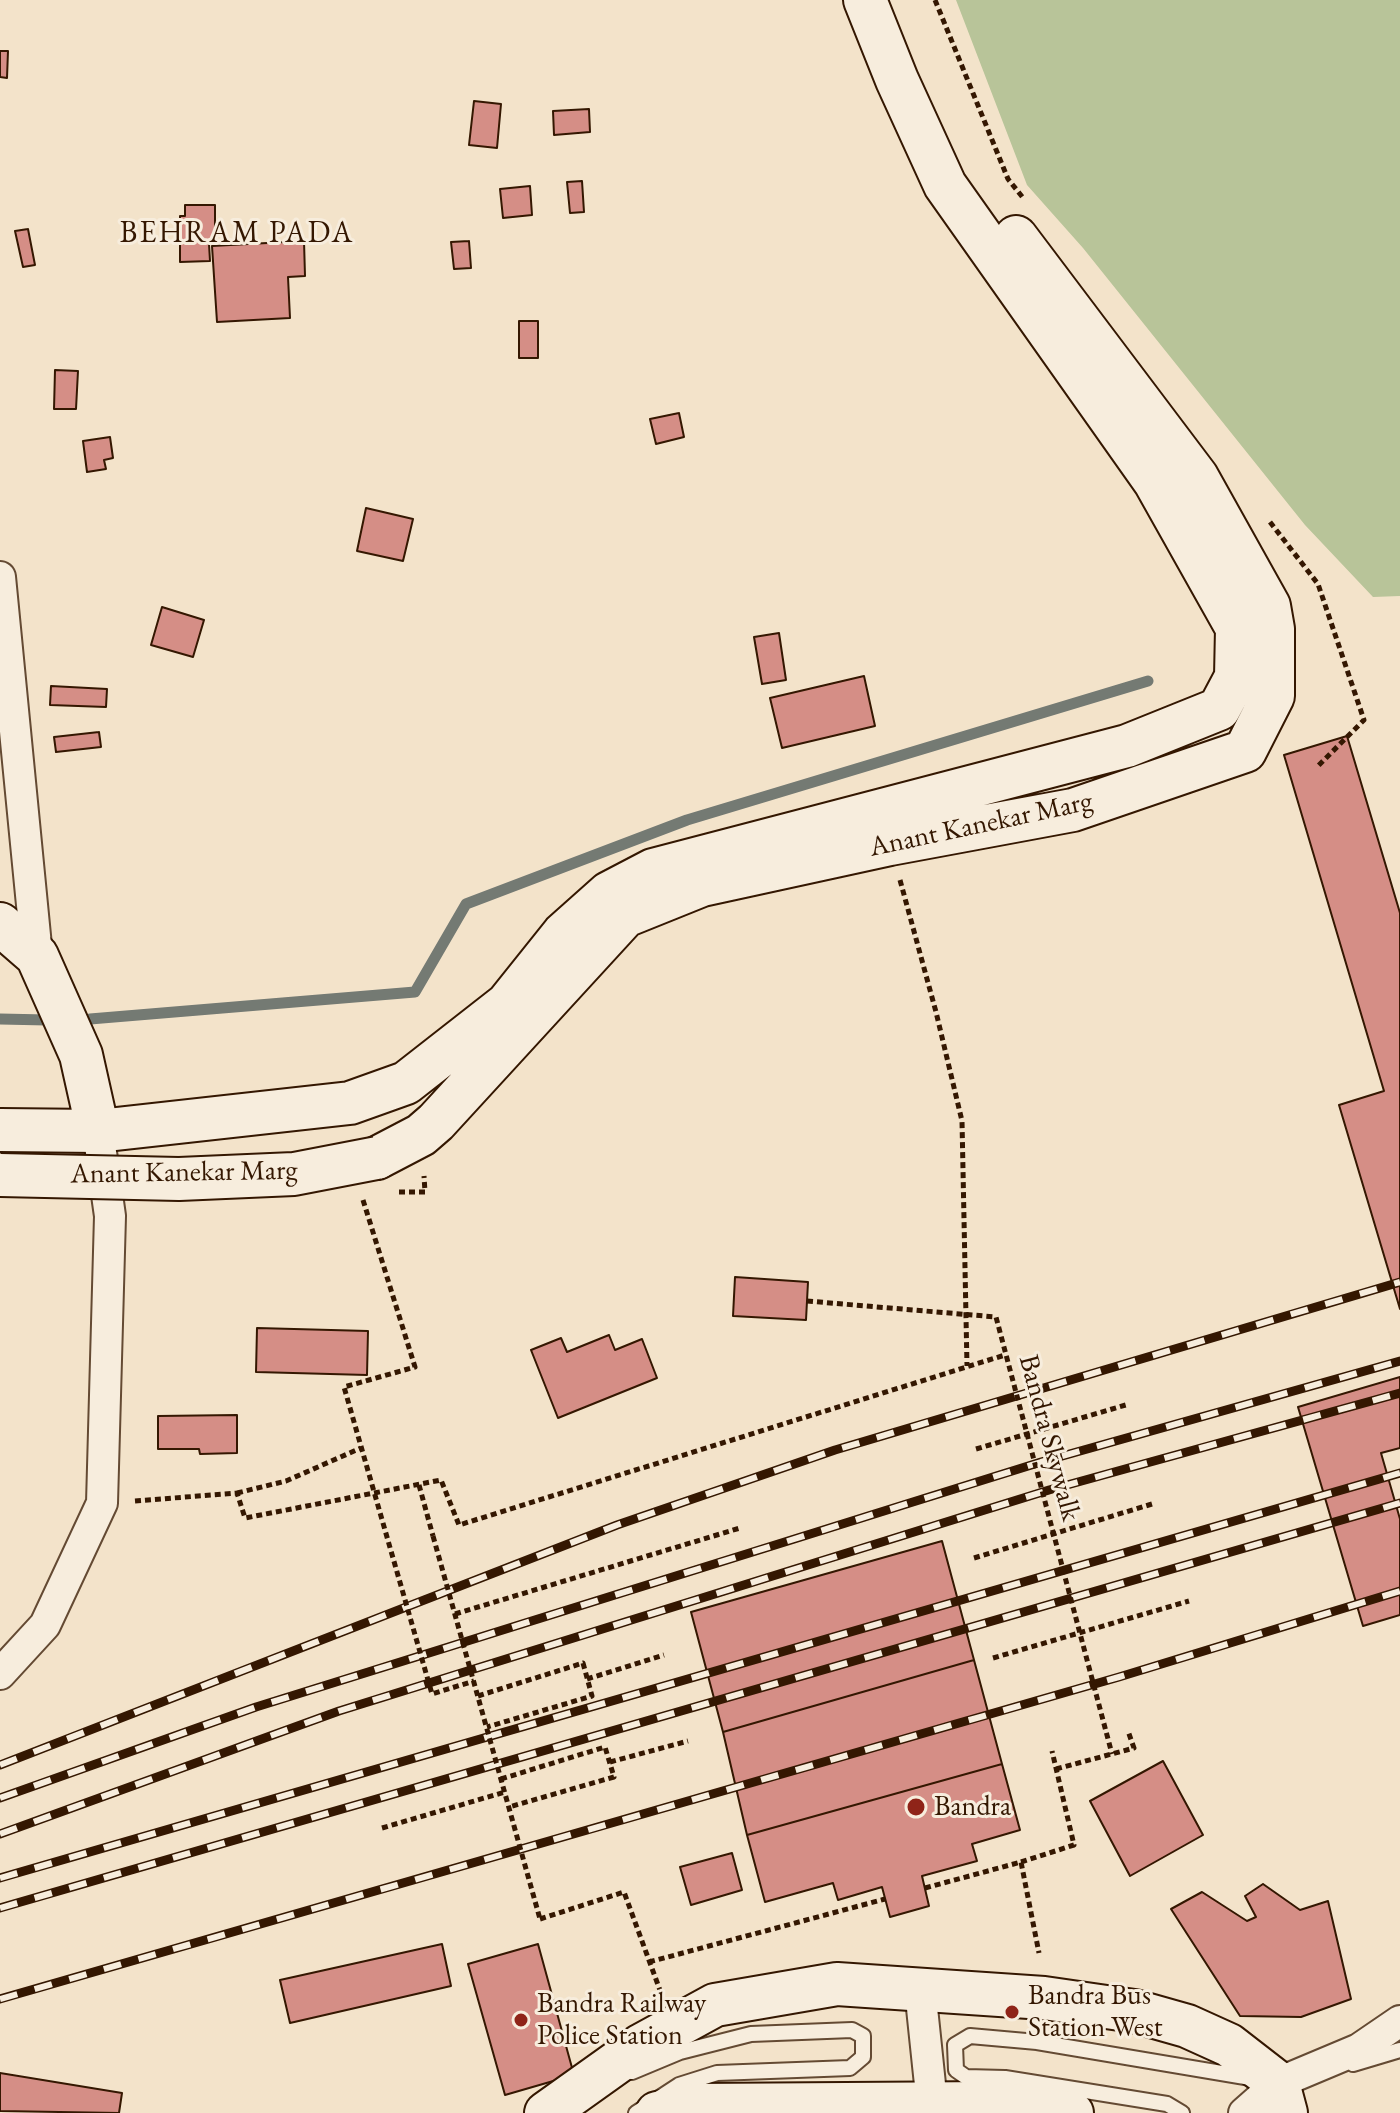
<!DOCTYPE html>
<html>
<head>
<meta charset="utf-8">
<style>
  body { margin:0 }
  canvas { display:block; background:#f3e3ca }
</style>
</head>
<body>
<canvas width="1400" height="2113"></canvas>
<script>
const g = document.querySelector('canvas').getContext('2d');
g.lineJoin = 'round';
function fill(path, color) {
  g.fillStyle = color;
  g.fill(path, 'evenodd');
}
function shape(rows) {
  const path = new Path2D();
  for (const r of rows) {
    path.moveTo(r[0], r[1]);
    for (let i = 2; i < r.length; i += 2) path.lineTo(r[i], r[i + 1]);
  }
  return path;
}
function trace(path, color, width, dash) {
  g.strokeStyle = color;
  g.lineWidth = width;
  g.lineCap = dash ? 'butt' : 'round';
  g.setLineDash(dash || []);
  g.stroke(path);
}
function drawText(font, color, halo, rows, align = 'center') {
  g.font = font + ' "EB Garamond",serif';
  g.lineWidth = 6;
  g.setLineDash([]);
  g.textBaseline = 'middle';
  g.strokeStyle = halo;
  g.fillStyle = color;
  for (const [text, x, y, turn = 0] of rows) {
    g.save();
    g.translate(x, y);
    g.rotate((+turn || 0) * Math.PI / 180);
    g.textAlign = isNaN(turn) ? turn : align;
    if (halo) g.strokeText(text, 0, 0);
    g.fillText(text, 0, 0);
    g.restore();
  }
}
const green = shape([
  [956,0,1400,0,1400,596,1373,597,1305,525,1083,248,1027,185]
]);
const stream = shape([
  [0,1019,47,1020],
  [90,1019,415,992,466,904,687,820,1148,681]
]);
const building = shape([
  [0,51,8,51,7,78,0,77,0,51],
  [474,101,501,104,497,148,469,145,474,101],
  [589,109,590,132,554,135,553,111,589,109],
  [582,181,584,212,570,213,567,182,582,181],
  [530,186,532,215,503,218,500,189,530,186],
  [185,205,215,205,215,244,209,244,210,261,180,262,180,216,185,216,185,205],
  [28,229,35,265,23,267,15,231,28,229],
  [304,241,305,276,288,277,290,318,217,322,212,246,304,241],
  [469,241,471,268,454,269,451,242,469,241],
  [519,321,538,321,538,358,519,358,519,321],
  [55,370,78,371,76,409,54,409,55,370],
  [679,413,684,437,656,444,650,419,679,413],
  [110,437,113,458,104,460,106,469,87,472,83,441,110,437],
  [366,508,413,519,403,561,357,551,366,508],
  [162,607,204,620,193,657,151,645,162,607],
  [779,633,786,680,762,684,754,637,779,633],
  [864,676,875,726,782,748,770,698,864,676],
  [51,686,107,689,106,707,50,705,51,686],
  [99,732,101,747,56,752,54,737,99,732],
  [1347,736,1400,913,1400,1309,1339,1105,1384,1091,1284,755,1347,736],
  [735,1277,808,1282,806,1320,733,1316,735,1277],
  [257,1328,368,1331,367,1375,256,1372,257,1328],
  [609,1335,615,1350,642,1339,657,1378,558,1418,531,1350,561,1338,567,1352,609,1335],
  [1400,1377,1400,1448,1381,1453,1400,1519,1400,1615,1363,1626,1298,1407,1400,1377],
  [237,1415,237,1453,200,1454,199,1449,158,1449,158,1416,237,1415],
  [942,1541,974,1660,723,1732,691,1612,942,1541],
  [974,1660,1002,1764,747,1835,723,1732,974,1660],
  [1163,1761,1203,1835,1130,1876,1090,1801,1163,1761],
  [1002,1764,1020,1830,972,1844,977,1861,922,1876,929,1906,890,1917,882,1887,838,1900,833,1883,765,1902,747,1835,1002,1764],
  [732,1853,742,1890,691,1905,680,1867,732,1853],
  [1263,1884,1300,1910,1328,1901,1351,1999,1301,2017,1240,2016,1171,1909,1202,1892,1247,1921,1256,1917,1245,1896,1263,1884],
  [442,1944,451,1986,290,2023,280,1980,442,1944],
  [538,1944,574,2075,505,2095,468,1964,538,1944],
  [0,2073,122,2093,119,2113,0,2111,0,2073]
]);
const path = shape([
  [935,0,1008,179,1024,199],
  [1270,522,1318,584,1364,720,1317,767],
  [900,880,936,1012,962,1121,967,1366],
  [399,1192,425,1192,424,1176],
  [976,1449,1129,1404],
  [419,1485,433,1536],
  [237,1493,286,1481,361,1448],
  [135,1501,237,1493,245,1518,441,1480,459,1525,1005,1355],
  [974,1558,1152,1504],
  [455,1614,740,1528],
  [993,1658,1189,1601],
  [587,1679,664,1655],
  [478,1696,583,1663,592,1696,487,1727],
  [610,1762,688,1741],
  [1056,1769,1134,1748,1128,1731],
  [501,1779,605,1747,614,1777,509,1807],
  [382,1828,505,1792],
  [1021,1862,1074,1845,1052,1751],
  [925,1888,1021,1862,1039,1953],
  [540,1919,624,1892,661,1993],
  [649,1962,885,1899]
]);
const lane = shape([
  [1353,2064,1400,2050],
  [632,2072,680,2052,751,2034,852,2030,863,2036,863,2057,850,2068,717,2073,679,2085,636,2113],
  [1182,2113,1167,2104,1005,2078,966,2077,956,2070,955,2045,970,2036,1037,2042,1251,2078]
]);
const street = shape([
  [0,577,37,956],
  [0,1674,45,1625,102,1503,110,1216,98,1131],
  [920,1989,933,2113],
  [1244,2113,1278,2083,1359,2049,1400,2021]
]);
const secondary = shape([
  [0,924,37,956,81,1055,98,1131],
  [0,1130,98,1131,350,1103,406,1083,507,1004,563,934,609,893,653,870,1127,746,1219,709,1236,677,1237,628,1155,482,945,185,897,80,865,0],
  [377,1158,421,1135,436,1122,625,916,702,885,890,844,1073,810,1245,751,1273,696,1273,629,1269,606,1197,477,1016,237],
  [546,2113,640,2046,715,2005,837,1984,1044,1998,1134,2011,1187,2026,1229,2045,1278,2083,1286,2113],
  [657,2113,696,2105,995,2103,1072,2113]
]);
const rail = shape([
  [0,1765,617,1525,835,1450,1400,1282],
  [0,1798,256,1707,1041,1462,1400,1361],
  [0,1834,339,1711,1049,1490,1400,1393],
  [0,1878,1400,1473],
  [0,1908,1400,1503],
  [0,1999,1119,1677,1400,1591]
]);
const pathBridge = shape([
  [363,1200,415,1367,344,1387,432,1694,474,1681],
  [807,1301,996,1317,1112,1754],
  [433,1536,540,1919]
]);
const secondaryBridge = shape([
  [0,1175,179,1179,294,1174,377,1158]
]);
const markers = [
  [916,1807,10,"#8f2418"],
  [1012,2012,8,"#8f2418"],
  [521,2020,8,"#8f2418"]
];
const streetNames = [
  ["Anant Kanekar Marg",981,825,-12],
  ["Anant Kanekar Marg",184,1173,-1],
  ["Bandra Skywalk",1049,1438,75]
];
const poiNames = [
  ["Bandra",934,1807],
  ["Bandra Bus",1028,1996],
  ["Station West",1028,2028],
  ["Bandra Railway",537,2004],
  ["Police Station",537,2036]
];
const neighbourhoodNames = [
  ["BEHRAM PADA",237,234]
];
fill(green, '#b8c499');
trace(stream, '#747a73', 11);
fill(building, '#d58e86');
trace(building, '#341701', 2);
trace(lane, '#644a33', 18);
trace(street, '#644a33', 34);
trace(secondary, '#341701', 46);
trace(path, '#341701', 5, [6, 4]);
trace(lane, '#f7eddd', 14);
trace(street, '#f7eddd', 30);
trace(secondary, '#f7eddd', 42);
trace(rail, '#341701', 9);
trace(rail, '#f7eddd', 6, [18]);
trace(secondaryBridge, '#341701', 46, []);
trace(pathBridge, '#341701', 5, [6, 4]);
trace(secondaryBridge, '#f7eddd', 42);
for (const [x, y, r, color] of markers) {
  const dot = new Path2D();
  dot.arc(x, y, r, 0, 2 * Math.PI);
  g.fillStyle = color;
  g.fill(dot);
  trace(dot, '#f7eddd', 3);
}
drawText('28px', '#341701', '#f7eddd', streetNames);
drawText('28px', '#341701', '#f7eddd', poiNames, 'left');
g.letterSpacing = '2px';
drawText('30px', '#341701', '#f7eddd', neighbourhoodNames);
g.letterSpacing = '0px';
</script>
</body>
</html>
